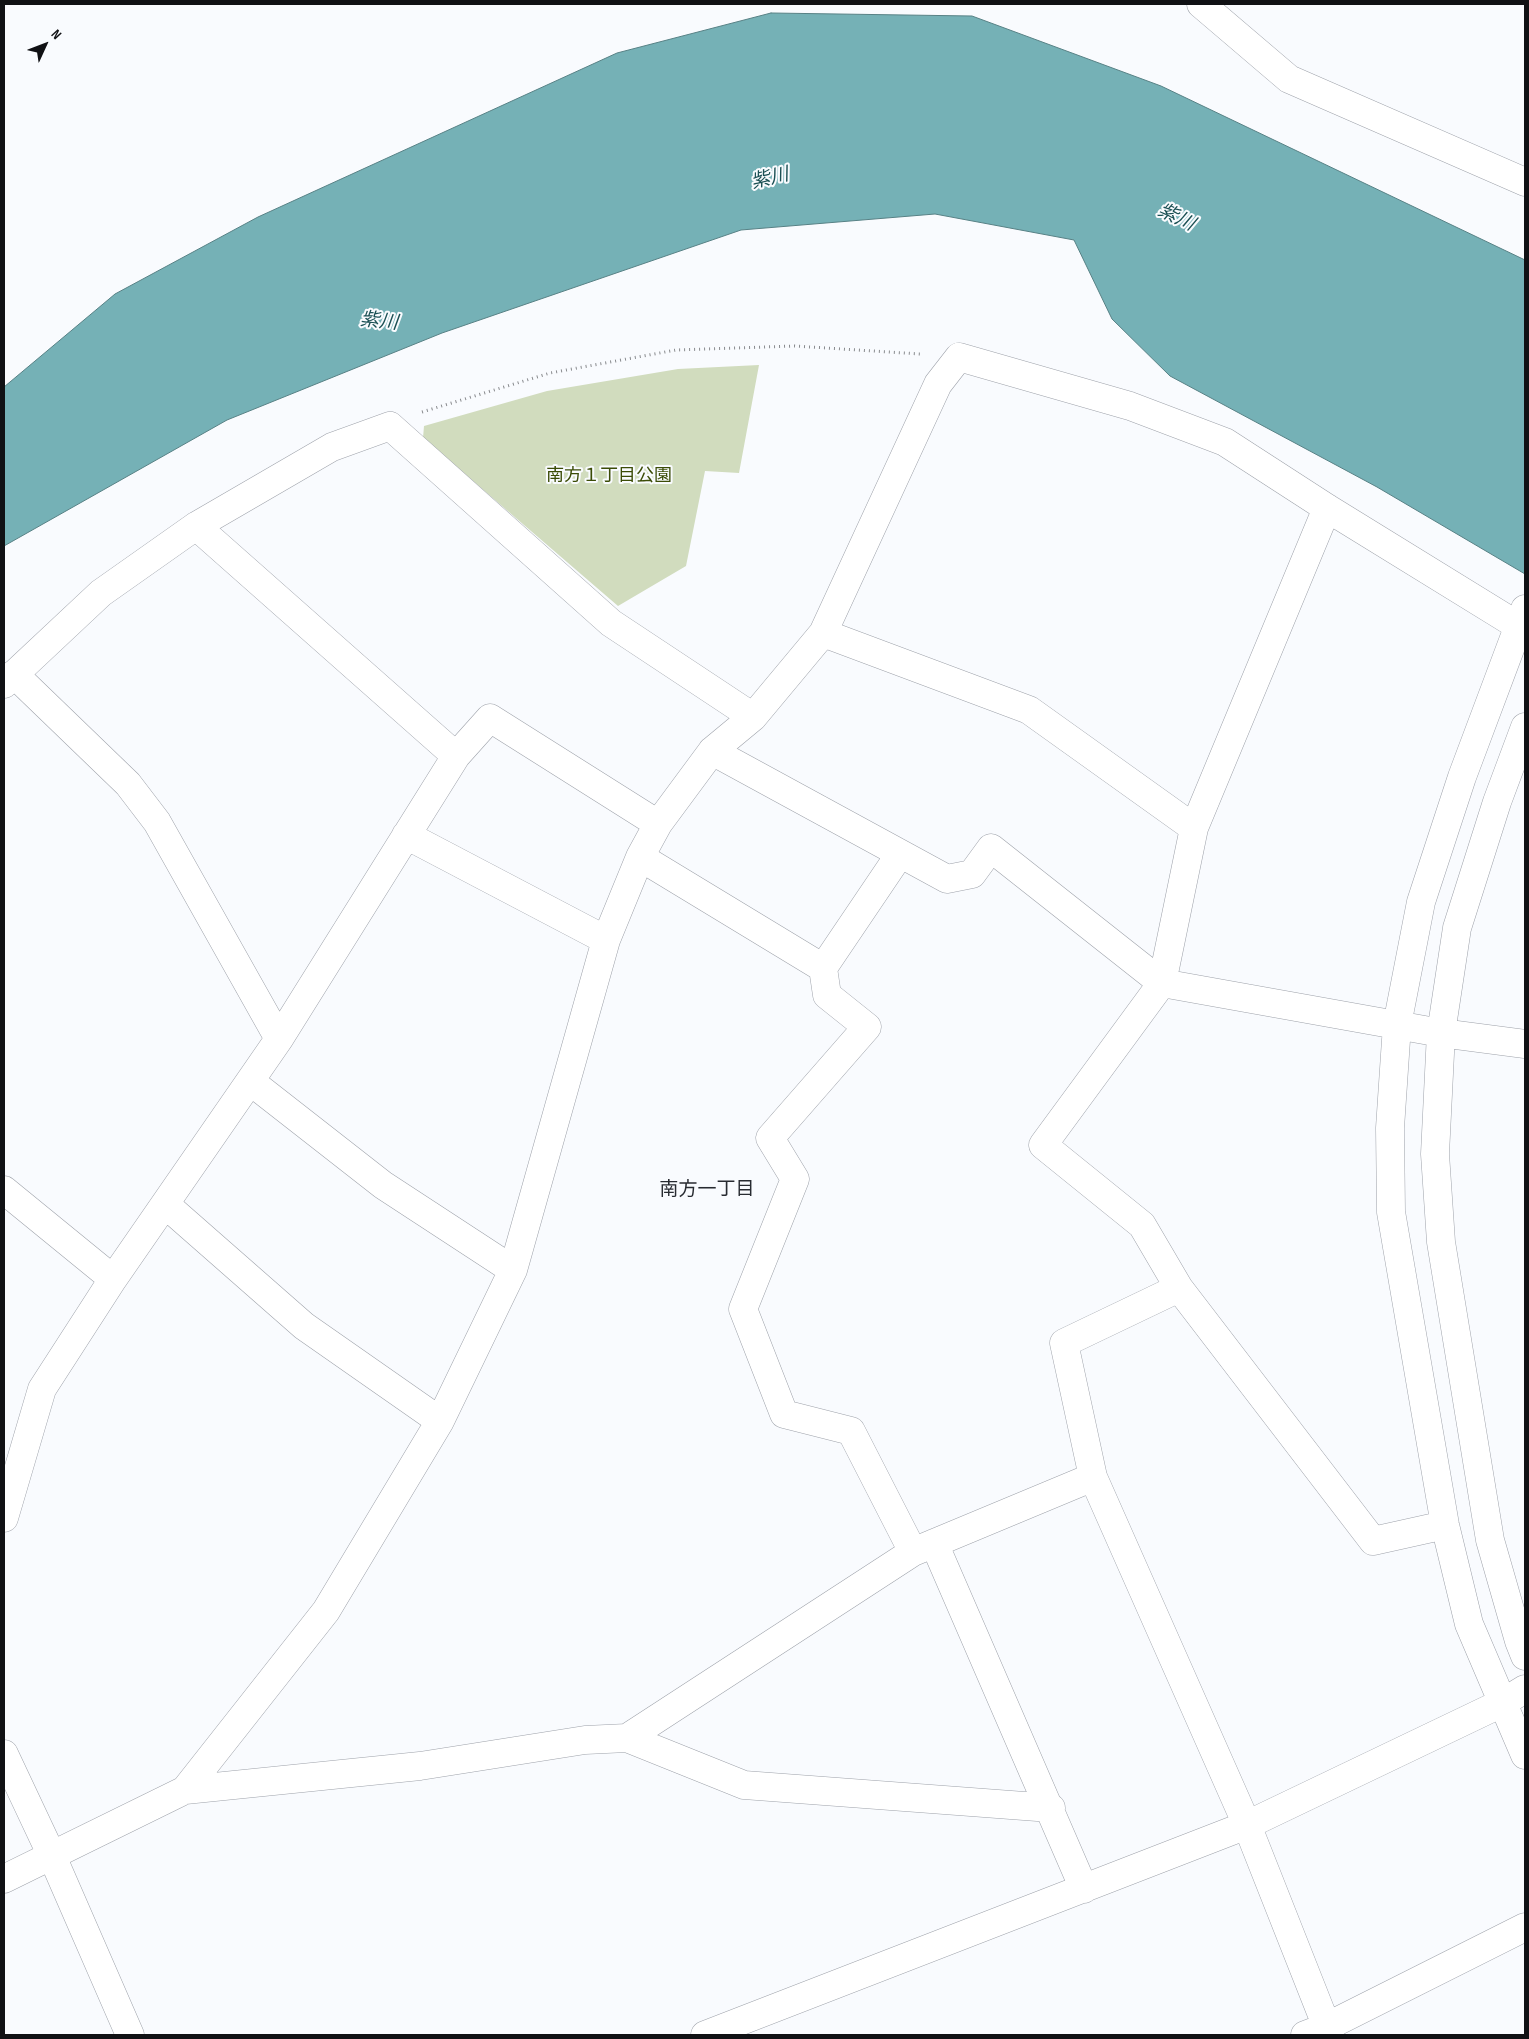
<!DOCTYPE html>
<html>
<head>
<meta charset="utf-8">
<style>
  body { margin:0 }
  #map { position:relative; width:1529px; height:2039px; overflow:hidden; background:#f9fbfe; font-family:"Sofia Sans Condensed",sans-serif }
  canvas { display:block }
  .frame { position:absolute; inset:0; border:5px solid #101114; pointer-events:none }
  .north { position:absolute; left:20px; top:20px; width:50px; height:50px; -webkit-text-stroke:4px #f9fbfe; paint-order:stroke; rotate:47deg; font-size:14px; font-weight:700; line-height:20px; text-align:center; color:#101114 }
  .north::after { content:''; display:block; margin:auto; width:18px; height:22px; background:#101114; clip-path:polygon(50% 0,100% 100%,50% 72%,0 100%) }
</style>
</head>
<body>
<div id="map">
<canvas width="1529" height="2039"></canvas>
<div class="frame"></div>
<div class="north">N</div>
</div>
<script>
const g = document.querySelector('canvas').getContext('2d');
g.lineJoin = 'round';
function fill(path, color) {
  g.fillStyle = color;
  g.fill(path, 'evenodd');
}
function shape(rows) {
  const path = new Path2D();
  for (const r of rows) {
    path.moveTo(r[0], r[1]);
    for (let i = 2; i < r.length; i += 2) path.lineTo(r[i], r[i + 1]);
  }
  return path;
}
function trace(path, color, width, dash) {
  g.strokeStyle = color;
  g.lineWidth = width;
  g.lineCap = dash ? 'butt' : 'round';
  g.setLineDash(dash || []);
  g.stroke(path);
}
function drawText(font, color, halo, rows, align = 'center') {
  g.font = font + ' "Sofia Sans Condensed","Noto Sans JP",sans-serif';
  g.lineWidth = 4;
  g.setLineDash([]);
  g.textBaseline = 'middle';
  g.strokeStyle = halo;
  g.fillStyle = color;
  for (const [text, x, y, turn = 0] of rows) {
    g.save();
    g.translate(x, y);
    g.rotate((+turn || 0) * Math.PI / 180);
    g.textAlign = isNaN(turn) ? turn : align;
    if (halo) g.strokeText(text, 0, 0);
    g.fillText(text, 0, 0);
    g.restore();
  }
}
const green = shape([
  [759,365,739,473,705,471,686,566,618,606,423,438,424,426,547,391,678,369]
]);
const water = shape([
  [771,13,972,16,1161,86,1525,260,1525,574,1377,487,1170,376,1112,319,1074,240,935,214,741,230,442,333,227,420,4,546,4,387,115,294,258,217,617,53,771,13]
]);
const path = shape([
  [422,412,550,373,676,350,795,346,920,354]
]);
const minor = shape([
  [1201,4,1289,79,1525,182],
  [1327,508,1194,828,1162,983,1043,1145,1142,1225,1179,1288,1373,1541,1445,1525],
  [196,526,456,756],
  [1525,609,1462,777,1421,902,1397,1025,1390,1128,1391,1212,1445,1525,1469,1624,1525,1755],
  [823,633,1029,710,1194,828],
  [14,674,128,784,157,822,279,1039],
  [4,684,101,593,196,526,332,447,390,426,611,623,753,717],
  [1525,727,1497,802,1457,928,1441,1033,1435,1154,1441,1242,1490,1540,1519,1641,1525,1656],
  [712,751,947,879,972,874,991,848,1162,983,1441,1033,1525,1044],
  [406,835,606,940],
  [640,857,823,968,900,854],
  [823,968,827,995,867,1027,770,1138,795,1179,743,1309,784,1414,851,1431,913,1552],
  [250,1081,383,1185,513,1270],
  [4,1190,113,1279],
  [165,1204,304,1326,440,1421],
  [1179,1288,1064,1343,1093,1477,1247,1825,1330,2035],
  [4,1518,42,1389,113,1279,279,1039,456,756,490,718,658,824],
  [934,1543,1084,1889],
  [627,1738,744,1785,1051,1808],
  [4,1754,52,1856,130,2035],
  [185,1790,326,1611,440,1421,513,1270,606,940,640,857,658,824,712,751,753,717,823,633,938,384,959,357,1130,406,1225,442,1327,508,1525,630],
  [4,1879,185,1790,420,1766,585,1740,627,1738,913,1552,1093,1477],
  [705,2035,1247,1825,1502,1703,1525,1689],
  [1305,2035,1326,2027,1525,1927]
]);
const parkNames = [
  ["南方１丁目公園",609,476]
];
const waterNames = [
  ["紫川",770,179,-13],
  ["紫川",1176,218,26],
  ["紫川",379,322,6]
];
const neighbourhoodNames = [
  ["南方一丁目",707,1190]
];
fill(green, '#d1dcbe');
fill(water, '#75b1b6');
trace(water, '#578185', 1);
trace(minor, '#9ea2aa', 29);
trace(path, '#888a8d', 3, [1, 4]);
trace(minor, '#fff', 28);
drawText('18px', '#3b4c06', '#f9fbfe', parkNames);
drawText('italic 19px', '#1b5054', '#f9fbfe', waterNames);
drawText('19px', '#282b31', '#f9fbfe', neighbourhoodNames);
</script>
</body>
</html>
